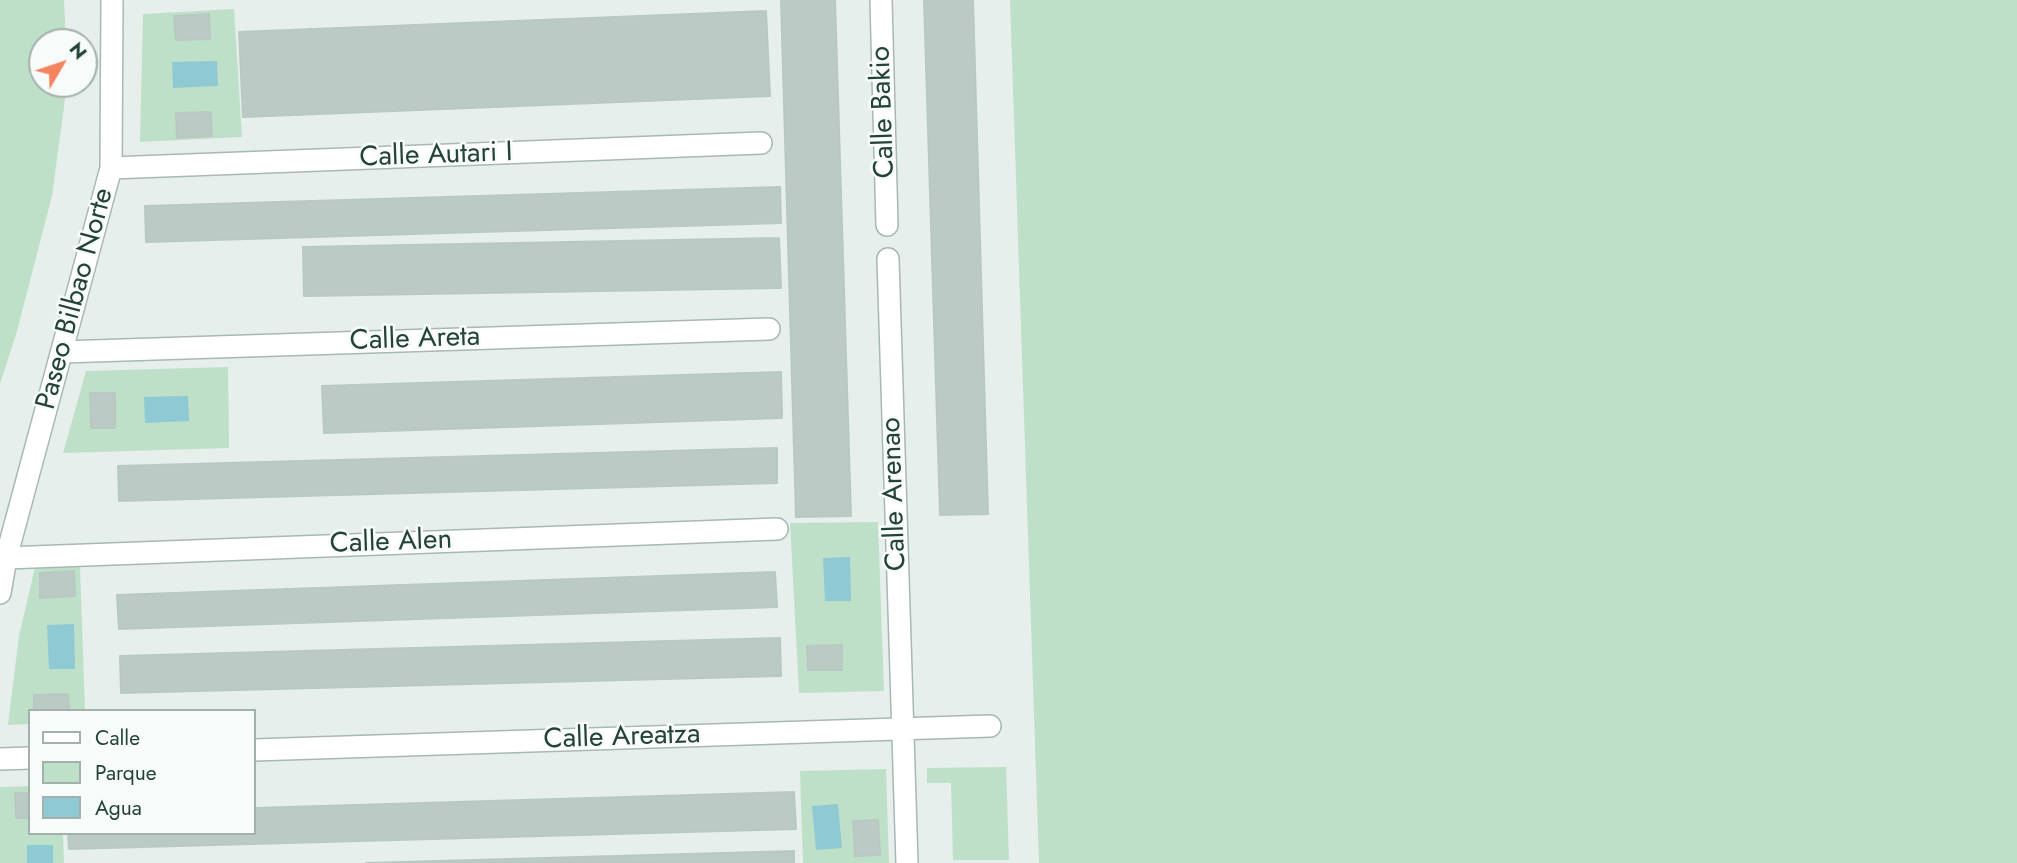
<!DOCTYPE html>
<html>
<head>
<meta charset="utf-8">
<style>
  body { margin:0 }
  #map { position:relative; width:2017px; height:863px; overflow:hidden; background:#e6efeb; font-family:Jost,sans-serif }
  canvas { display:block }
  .legend { position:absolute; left:28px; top:709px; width:228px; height:126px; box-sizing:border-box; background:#f7fbf9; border:2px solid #a3b1ad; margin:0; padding:9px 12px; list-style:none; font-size:21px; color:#24423a }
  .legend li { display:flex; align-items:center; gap:14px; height:35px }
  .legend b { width:35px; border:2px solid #a3b1ad }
  .north { position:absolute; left:28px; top:28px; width:70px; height:70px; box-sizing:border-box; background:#f7fbf9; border:2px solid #a3b1ad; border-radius:50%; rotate:51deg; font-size:19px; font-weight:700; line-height:28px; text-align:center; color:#24423a }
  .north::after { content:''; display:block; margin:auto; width:24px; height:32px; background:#f4845f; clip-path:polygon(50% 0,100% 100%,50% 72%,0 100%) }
</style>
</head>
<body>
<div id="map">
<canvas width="2017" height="863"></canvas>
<ul class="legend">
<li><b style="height:9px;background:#fff"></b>Calle</li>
<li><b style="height:19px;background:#bfe0c8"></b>Parque</li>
<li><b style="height:19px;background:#8ec9d4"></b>Agua</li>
</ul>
<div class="north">N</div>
</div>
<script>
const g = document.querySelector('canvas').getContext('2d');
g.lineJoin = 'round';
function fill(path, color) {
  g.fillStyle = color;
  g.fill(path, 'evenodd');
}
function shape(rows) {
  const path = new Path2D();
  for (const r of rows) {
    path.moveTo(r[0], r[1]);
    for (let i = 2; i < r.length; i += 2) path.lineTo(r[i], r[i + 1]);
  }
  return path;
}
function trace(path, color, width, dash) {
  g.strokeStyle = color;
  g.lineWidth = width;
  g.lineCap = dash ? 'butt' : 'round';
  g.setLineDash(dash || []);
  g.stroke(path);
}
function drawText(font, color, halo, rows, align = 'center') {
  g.font = font + ' Jost,sans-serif';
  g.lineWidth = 5;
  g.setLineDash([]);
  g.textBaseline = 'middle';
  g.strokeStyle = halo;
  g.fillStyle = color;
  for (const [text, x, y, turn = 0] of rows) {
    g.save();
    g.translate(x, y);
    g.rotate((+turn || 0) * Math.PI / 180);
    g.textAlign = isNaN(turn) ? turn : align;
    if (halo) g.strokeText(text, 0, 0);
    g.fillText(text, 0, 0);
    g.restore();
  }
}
const green = shape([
  [0,0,64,0,66,42,42,42,42,84,67,84,52,196,17,331,0,384],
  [1010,0,2017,0,2017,863,1039,863],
  [234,9,242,137,140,142,143,14],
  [228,367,229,448,63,453,86,371],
  [878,522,884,691,799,693,790,523],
  [80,566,85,711,30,711,30,724,8,725,19,636,35,567],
  [1006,767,1009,860,953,860,951,783,927,783,927,768],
  [886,769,889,863,803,863,800,771],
  [30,786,30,833,63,833,64,863,0,863,0,787]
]);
const water = shape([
  [217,61,218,86,173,88,172,62],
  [188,396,189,421,145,423,144,397],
  [850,557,851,601,825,601,823,558],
  [74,624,75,669,49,669,47,625],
  [838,804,842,848,816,850,812,806],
  [27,845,53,845,53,863,27,863]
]);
const building = shape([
  [781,0,835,0,851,516,796,517,781,0],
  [924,0,973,0,988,514,940,515,924,0],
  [766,11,770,96,243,117,239,32,766,11],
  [209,14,210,39,176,40,174,16,209,14],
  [211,112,212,136,177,138,176,113,211,112],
  [780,187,781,223,146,242,145,206,780,187],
  [779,238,781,288,304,296,303,247,779,238],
  [781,372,782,418,324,433,322,386,781,372],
  [90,393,115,393,115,428,91,428,90,393],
  [777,448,777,483,119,501,118,466,777,448],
  [74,571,75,596,40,598,40,573,74,571],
  [775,572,777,607,119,629,117,595,775,572],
  [780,638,781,676,121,693,120,656,780,638],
  [842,645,842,670,808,670,807,646,842,645],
  [68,694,69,711,34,711,34,695,68,694],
  [794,792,796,829,69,849,68,833,254,833,254,808,794,792],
  [15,793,30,793,30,818,16,818,15,793],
  [878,820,880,855,855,856,853,821,878,820],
  [794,851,794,863,366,863,794,851]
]);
const street = shape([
  [881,0,887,225],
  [111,168,761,143],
  [888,259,907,863],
  [62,352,769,329],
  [6,558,777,529],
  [0,593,6,558,111,168,112,0],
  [254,750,990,726],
  [0,759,30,758]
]);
const streetNames = [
  ["Calle Bakio",884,112,-92],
  ["Calle Autari I",436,156,-2],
  ["Paseo Bilbao Norte",76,299,-75],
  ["Calle Areta",415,340,-2],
  ["Calle Arenao",895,494,-92],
  ["Calle Alen",391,543,-2],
  ["Calle Areatza",622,738,-2]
];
fill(green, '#bfe0c8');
fill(water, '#8ec9d4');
fill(building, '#bbcac4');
trace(building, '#b8c9c2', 2);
trace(street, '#a8b8b2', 24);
trace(street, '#fff', 21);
drawText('28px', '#24423a', '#f7fbf9', streetNames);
</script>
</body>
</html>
